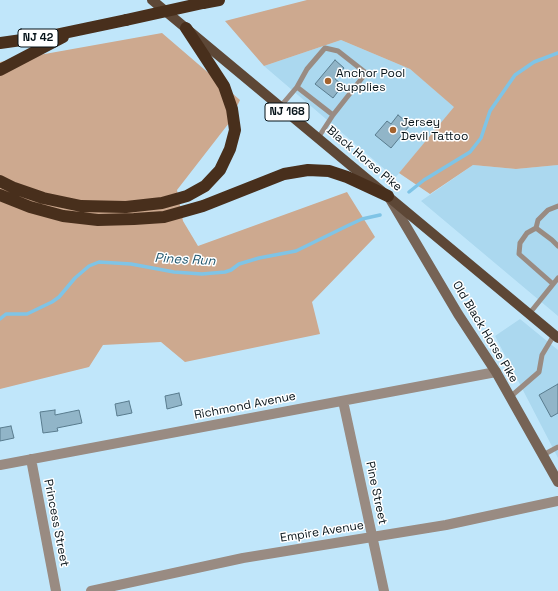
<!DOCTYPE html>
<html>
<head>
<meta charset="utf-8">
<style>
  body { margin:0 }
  canvas { display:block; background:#c0e6fa }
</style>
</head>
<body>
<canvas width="558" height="591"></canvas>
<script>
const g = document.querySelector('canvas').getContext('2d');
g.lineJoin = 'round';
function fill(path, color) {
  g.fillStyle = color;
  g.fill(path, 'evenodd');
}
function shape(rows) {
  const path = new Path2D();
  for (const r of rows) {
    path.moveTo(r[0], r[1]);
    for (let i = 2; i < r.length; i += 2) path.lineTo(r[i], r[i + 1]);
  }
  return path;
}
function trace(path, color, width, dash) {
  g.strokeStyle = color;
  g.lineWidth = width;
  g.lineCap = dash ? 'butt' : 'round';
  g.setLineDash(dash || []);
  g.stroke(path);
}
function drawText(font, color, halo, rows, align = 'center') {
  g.font = font + ' "Space Grotesk",sans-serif';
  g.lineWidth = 3;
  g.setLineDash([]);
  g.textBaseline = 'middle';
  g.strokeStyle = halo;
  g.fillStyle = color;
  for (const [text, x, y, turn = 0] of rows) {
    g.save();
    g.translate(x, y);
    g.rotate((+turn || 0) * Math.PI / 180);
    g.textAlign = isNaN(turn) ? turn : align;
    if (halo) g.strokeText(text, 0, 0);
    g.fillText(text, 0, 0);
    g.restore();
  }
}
const built = shape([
  [341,40,410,69,455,107,395,178,264,66],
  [473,165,516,169,558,165,558,316,421,201],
  [520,319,558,350,558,458,495,336]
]);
const green = shape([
  [307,0,558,0,558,165,516,169,473,165,430,194,399,173,454,107,410,69,341,40,264,66,225,21],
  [162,33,240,100,229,123,177,190,183,221,198,246,347,192,375,237,312,302,320,334,185,362,161,342,103,345,89,367,0,389,0,62]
]);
const stream = shape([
  [409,192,424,180,470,152,481,138,490,111,515,75,534,62,558,53],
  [0,319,6,314,27,314,52,302,59,297,75,278,89,266,99,262,131,264,174,272,202,274,225,272,231,270,239,264,259,258,296,251,347,226,362,219,380,215]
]);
const building = shape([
  [335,60,344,68,335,79,343,85,333,98,315,84,335,60],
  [398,115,410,125,391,148,375,135,387,121,391,124,398,115],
  [558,384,558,413,551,417,539,395,558,384],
  [179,393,182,405,167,409,165,396,179,393],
  [129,401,132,413,117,416,115,404,129,401],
  [55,410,55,415,79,410,82,423,57,428,58,431,43,433,40,412,55,410],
  [11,426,14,438,0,441,0,428,11,426]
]);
const lane = shape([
  [297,87,307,69,325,48,338,51,366,73,333,115],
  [280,107,297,87,333,115,318,138],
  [536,228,538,220,548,210,558,206],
  [553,284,519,254,520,243,527,233,536,228,552,240,558,246],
  [529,314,558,278],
  [509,398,539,372,542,355,554,335],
  [543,455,558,447]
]);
const street = shape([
  [343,401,384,591],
  [31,459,56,591],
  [0,465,496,372],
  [91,591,243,558,446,525,558,501]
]);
const secondary = shape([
  [390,199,458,314,496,372,558,482]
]);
const primary = shape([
  [152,0,558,338]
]);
const highway = shape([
  [203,3,219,0],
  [0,43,50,36,126,20],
  [0,70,63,37],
  [0,181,14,188,43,198,81,206,126,207,162,203,187,196,205,186,220,170,230,149,235,130,232,109,224,86,186,28],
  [0,195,30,207,63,216,98,220,134,219,164,217,203,206,284,174,308,170,329,171,347,177,388,196]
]);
const highwayBridge = shape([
  [126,20,203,3]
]);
const markers = [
  [328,81,4,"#a4632e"],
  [393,130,4,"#a4632e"]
];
const shields = [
  [38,38,40],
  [287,112,44]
];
const shieldNames = [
  ["NJ 42",38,38],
  ["NJ 168",287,112]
];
const poiNames = [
  ["Anchor Pool",336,74],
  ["Supplies",336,88],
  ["Jersey",401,123],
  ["Devil Tattoo",401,137]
];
const streetNames = [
  ["Black Horse Pike",364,159,40],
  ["Old Black Horse Pike",485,332,59],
  ["Richmond Avenue",245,406,-11],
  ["Pine Street",376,493,78],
  ["Princess Street",56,523,79],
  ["Empire Avenue",322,532,-9]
];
const waterNames = [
  ["Pines Run",185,260,3]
];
fill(built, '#abd8ef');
fill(green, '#cda98f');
trace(stream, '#7fc4e6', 3.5);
fill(building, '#91b5c8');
trace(building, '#597c8e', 1);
trace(lane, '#998b82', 5);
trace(street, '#998b82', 10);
trace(secondary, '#766355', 10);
trace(primary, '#5d4736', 10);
trace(highway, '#482f1c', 12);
trace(highwayBridge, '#482f1c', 12);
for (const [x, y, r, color] of markers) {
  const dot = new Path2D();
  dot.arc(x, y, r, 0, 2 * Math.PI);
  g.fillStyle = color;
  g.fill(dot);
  trace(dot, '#fff', 1.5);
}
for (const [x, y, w] of shields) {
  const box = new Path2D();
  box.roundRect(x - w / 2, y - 9, w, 18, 3);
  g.fillStyle = '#fff';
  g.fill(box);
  trace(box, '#051218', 1);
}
drawText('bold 11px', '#051218', null, shieldNames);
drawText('12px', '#051218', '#fff', poiNames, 'left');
drawText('12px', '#051218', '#fff', streetNames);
drawText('italic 13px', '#1f566e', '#fff', waterNames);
</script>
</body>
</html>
